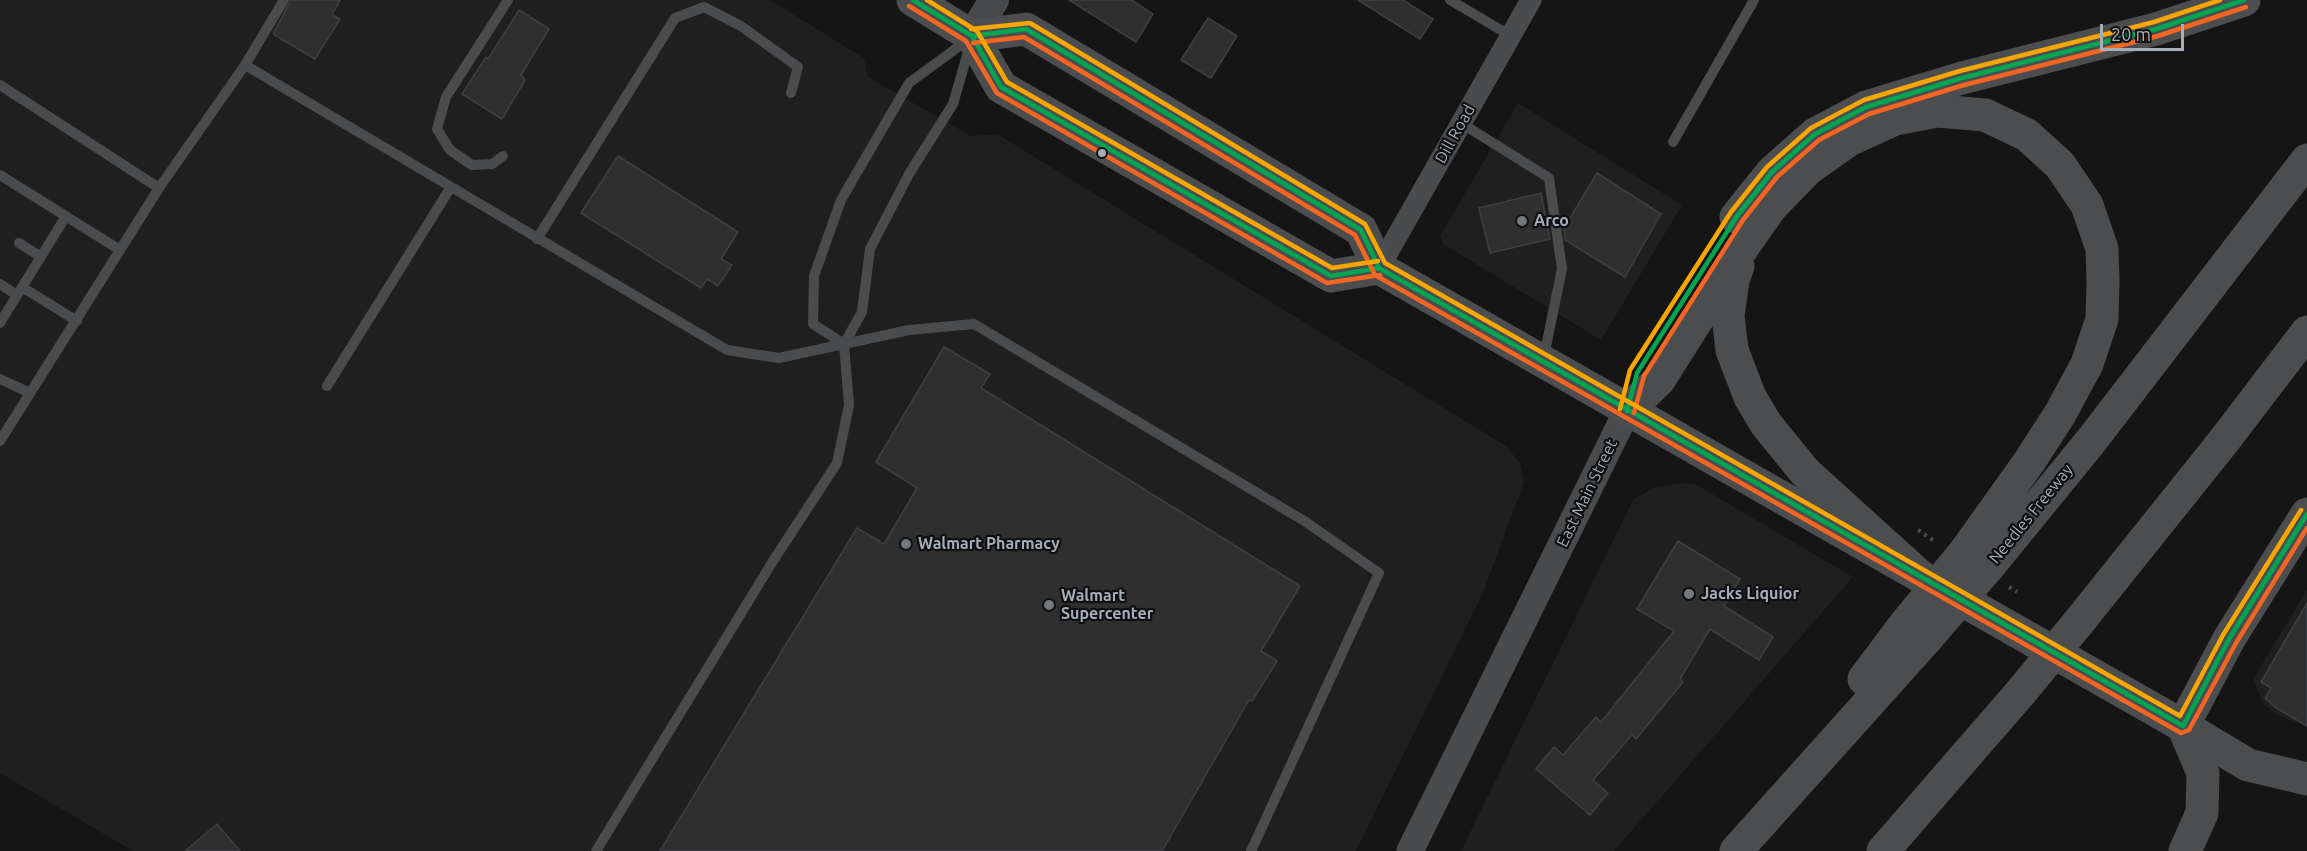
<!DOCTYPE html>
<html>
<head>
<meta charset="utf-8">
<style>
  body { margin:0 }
  #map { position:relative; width:2307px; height:851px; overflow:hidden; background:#151515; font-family:Ubuntu,sans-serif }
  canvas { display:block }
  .scale { position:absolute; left:2100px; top:24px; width:84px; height:27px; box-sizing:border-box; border:3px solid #a6adb5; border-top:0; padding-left:8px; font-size:18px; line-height:21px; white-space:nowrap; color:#a6adb5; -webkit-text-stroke:4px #0f0f11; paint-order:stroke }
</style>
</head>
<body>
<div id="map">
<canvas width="2307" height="851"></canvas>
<div class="scale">20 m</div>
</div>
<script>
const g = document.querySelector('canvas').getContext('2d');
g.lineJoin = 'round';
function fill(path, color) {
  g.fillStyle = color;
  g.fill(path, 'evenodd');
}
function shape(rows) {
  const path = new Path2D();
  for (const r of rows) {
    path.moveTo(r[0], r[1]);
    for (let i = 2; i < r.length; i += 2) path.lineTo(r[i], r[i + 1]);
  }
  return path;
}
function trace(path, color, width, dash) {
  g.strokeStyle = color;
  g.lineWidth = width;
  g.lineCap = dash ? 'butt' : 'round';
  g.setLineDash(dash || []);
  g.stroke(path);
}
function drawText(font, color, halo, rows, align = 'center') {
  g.font = font + ' Ubuntu,sans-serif';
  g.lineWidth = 4.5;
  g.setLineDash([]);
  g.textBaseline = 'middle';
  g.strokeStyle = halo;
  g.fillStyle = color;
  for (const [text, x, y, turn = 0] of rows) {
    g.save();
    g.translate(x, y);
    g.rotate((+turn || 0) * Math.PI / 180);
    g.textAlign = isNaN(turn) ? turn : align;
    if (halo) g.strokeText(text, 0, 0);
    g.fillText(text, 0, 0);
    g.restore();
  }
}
const built = shape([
  [0,0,770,0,864,58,868,77,971,136,997,134,1506,446,1520,463,1524,482,1482,595,1356,851,133,851,0,773],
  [1518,103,1682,205,1601,340,1443,244,1440,236],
  [1684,483,1695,484,1853,577,1614,851,1461,851,1633,500,1653,488],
  [2307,590,2307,726,2277,715,2263,703,2253,679]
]);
const building = shape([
  [291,0,340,0,332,15,340,19,315,59,273,34,291,0],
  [1069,0,1132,0,1153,14,1136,42,1069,0],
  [1358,0,1403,0,1433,19,1420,39,1358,0],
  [519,10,549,29,521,75,525,80,502,119,462,94,486,57,488,59,519,10],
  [1208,18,1237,36,1211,78,1181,60,1208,18],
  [618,156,738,232,721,259,732,265,718,286,707,279,701,288,581,213,618,156],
  [1597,173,1661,214,1625,277,1565,240,1564,228,1597,173],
  [1541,193,1550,239,1490,253,1479,208,1541,193],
  [944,347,990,374,981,388,1300,586,1261,651,1277,661,1252,701,1249,700,1162,851,660,851,857,528,884,544,917,488,876,462,944,347],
  [1678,541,1740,579,1724,606,1773,637,1759,660,1710,629,1680,679,1683,682,1636,739,1632,735,1593,780,1608,793,1590,815,1536,769,1554,747,1563,755,1596,717,1601,722,1674,631,1637,609,1678,541],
  [2307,603,2307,726,2275,707,2265,698,2271,688,2261,682,2307,603],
  [217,824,240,851,185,851,217,824]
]);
const path = shape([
  [1918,530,1934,541],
  [2009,587,2017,592]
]);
const service = shape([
  [1450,0,1511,36],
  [245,65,284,0],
  [0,85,159,188,0,441],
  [1461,123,1549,178,1562,269,1544,356],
  [1673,142,1754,0],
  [503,156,492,164,472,165,450,150,437,129,446,97,508,0],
  [0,175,120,250],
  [159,188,245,65,727,350,779,358,909,330,974,324,1306,522,1379,573,1251,851],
  [537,239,675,18,704,7,741,26,798,67,791,93],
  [19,243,41,257],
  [0,284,17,295],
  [22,287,77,321],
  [0,323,66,216],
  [844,344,813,324,814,276,841,200,909,83,969,39],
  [0,379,30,393],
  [327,386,451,187],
  [596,851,773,561,837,463,849,405,844,344,862,312,870,249,909,174,953,104,970,45]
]);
const minor = shape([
  [1379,268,1531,0]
]);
const tertiary = shape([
  [1410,851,1627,411]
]);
const secondary = shape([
  [972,36,994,0]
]);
const primary = shape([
  [913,0,972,36,1001,87,1331,276,1379,268],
  [972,36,1026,29,1361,230,1379,268,2183,726,2248,765,2307,779]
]);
const motorway = shape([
  [1736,217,1772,172,1815,134,1866,107,1962,78,2156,29,2244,0],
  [1738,266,1733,280,1728,316,1732,350,1750,397,1766,424,1805,472,1922,578],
  [1627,411,1659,380,1745,244,1771,207,1808,169,1849,140,1895,119,1937,111,1985,115,2027,135,2060,165,2087,205,2102,249,2103,282,2102,319,2087,364,2060,414,2029,462,1964,553],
  [1989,566,2091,441,2307,160],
  [2078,623,2223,442,2307,332],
  [1864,679,1906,623],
  [1736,851,1928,637],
  [1883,851,2021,692],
  [2185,851,2202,813,2203,773,2183,726,2229,639,2307,514]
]);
const motorwayBridge = shape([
  [1906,623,1964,553],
  [1928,637,1989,566],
  [2021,692,2078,623]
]);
const bus1 = shape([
  [913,0,972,36,1001,87,1331,276,1379,268],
  [972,36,1026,29,1361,230,1379,268,2183,726,2229,639,2307,514],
  [1627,411,1637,373,1737,216,1772,172,1815,134,1866,107,1962,78,2156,29,2244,0]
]);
const bus2 = shape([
  [909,6,966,41,997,93,1327,283,1380,275],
  [973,43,1024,37,1355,235,1375,275,2181,733,2189,730,2236,643,2307,528],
  [1634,413,1644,376,1743,220,1777,177,1819,140,1869,114,1964,85,2158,36,2246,7]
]);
const bus3 = shape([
  [927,0,977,31,1007,82,1332,268,1378,261],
  [971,29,1030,23,1365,224,1385,263,2180,716,2223,635,2301,510],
  [1620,409,1630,370,1731,212,1767,167,1811,128,1864,100,1960,71,2154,22,2220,0]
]);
const markers = [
  [1102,153,5,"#a6adb5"],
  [1522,221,6,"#73787d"],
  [906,544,6,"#73787d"],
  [1689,594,6,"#73787d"],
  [1049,605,6,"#73787d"]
];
const streetNames = [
  ["Dill Road",1455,134,-61],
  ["East Main Street",1587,493,-64],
  ["Needles Freeway",2031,514,-51]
];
const poiNames = [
  ["Arco",1534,221],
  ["Walmart Pharmacy",918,544],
  ["Jacks Liquior",1701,594],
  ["Walmart",1061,596],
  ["Supercenter",1061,614]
];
fill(built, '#1f1f20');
fill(building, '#2f2f30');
trace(building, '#3d3f41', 1.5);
trace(path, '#4b4c4f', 4, [3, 4.5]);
trace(service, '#494b4d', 10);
trace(minor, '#494b4d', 21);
trace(tertiary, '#494b4d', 27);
trace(secondary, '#48494b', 30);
trace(primary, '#4b4d4f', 33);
trace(motorway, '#4b4d4f', 33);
trace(motorwayBridge, '#4b4d4f', 33);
trace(bus1, '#00a651', 4.5);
trace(bus2, '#f26522', 4.5);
trace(bus3, '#f7a600', 4.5);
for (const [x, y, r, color] of markers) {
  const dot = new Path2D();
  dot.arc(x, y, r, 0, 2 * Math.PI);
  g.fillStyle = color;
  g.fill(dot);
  trace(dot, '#0f0f11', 2);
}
drawText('16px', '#a6adb5', '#0f0f11', streetNames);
drawText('bold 16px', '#a6adb5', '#0f0f11', poiNames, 'left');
</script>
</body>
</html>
